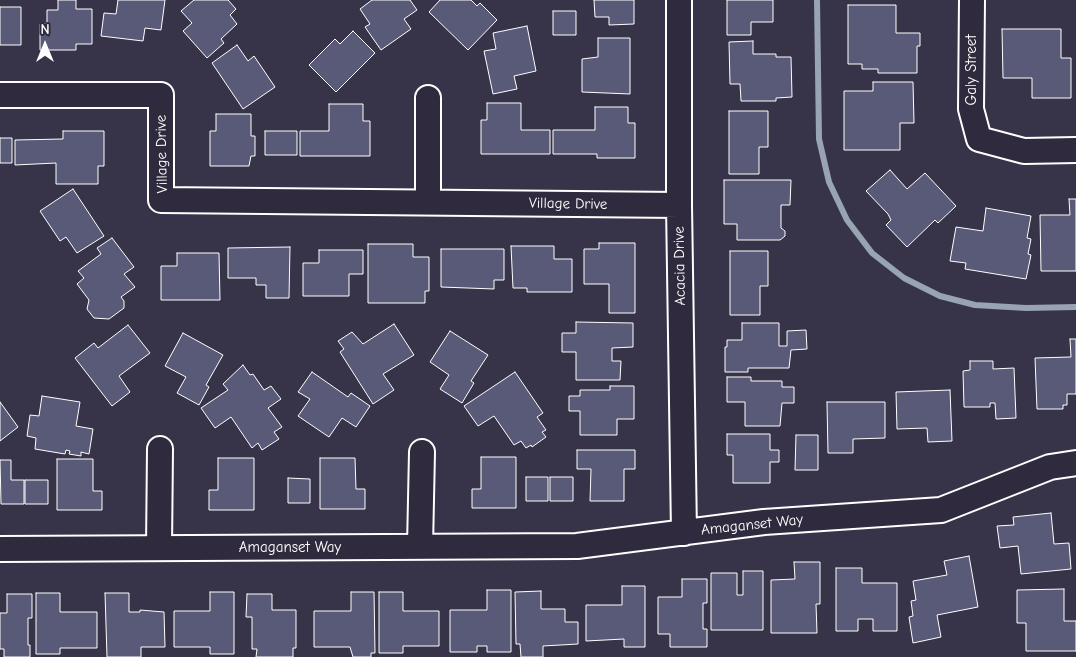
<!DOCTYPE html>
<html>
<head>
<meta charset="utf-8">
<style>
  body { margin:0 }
  #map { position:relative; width:1076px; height:657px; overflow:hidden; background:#373449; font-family:"Comic Neue",sans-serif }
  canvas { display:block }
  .north { position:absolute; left:20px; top:20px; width:50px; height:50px; -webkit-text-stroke:4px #2f2a3d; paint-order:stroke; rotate:0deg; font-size:14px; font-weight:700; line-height:20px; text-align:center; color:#fff }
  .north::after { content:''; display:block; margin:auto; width:18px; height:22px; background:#fff; clip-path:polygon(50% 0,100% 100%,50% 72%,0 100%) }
</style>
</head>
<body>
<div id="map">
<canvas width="1076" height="657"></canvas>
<div class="north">N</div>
</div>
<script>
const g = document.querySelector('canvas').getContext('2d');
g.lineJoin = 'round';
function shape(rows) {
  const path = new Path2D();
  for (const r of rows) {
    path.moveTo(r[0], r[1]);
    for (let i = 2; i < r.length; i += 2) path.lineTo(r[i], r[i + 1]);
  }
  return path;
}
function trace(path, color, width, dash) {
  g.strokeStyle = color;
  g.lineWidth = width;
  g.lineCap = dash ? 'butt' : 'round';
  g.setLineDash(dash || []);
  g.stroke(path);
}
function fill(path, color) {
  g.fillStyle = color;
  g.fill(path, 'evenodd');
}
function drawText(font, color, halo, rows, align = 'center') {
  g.font = font + ' "Comic Neue",sans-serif';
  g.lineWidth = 4;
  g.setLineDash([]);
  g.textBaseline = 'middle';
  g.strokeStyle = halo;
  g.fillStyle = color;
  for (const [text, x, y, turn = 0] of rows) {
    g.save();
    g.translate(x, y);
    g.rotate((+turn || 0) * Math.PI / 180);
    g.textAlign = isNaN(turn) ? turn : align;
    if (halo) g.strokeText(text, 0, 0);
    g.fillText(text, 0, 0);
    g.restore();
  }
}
const stream = shape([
  [817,0,819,139,829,182,847,220,872,253,904,278,940,296,975,305,1026,308,1076,307]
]);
const building = shape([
  [58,0,76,0,76,9,92,9,92,44,76,44,76,50,40,50,40,24,47,24,47,10,58,10,58,0],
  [118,0,165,0,161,30,145,28,143,41,101,36,104,13,116,14,118,0],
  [194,0,228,0,236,9,230,15,237,24,221,39,224,43,207,58,183,31,192,23,181,11,194,0],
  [372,0,410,0,417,10,404,19,411,29,381,50,365,27,370,24,360,9,372,0],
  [440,0,471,0,477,6,480,3,497,20,468,50,429,12,440,0],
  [594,0,634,0,634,24,609,25,609,17,595,17,594,0],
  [727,0,773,0,773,22,751,22,751,35,727,35,727,0],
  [848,5,896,5,896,33,920,33,920,46,917,46,917,73,878,73,878,69,862,69,862,64,848,64,848,5],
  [0,7,21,7,21,45,0,45,0,7],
  [553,11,576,11,576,35,553,35,553,11],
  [527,26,536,71,514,76,517,89,493,94,484,51,496,49,493,33,527,26],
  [1002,29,1061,29,1061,58,1071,58,1071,98,1032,98,1032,78,1003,78,1002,29],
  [353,31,375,53,336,92,309,65,335,39,340,44,353,31],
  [598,38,630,38,630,94,582,92,582,59,598,57,598,38],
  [753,41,753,54,776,54,776,57,791,57,792,97,776,98,776,101,741,101,740,84,730,84,729,42,753,41],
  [237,45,248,61,254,56,275,87,243,109,212,63,237,45],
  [873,82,913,82,914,123,900,123,900,150,844,150,844,91,873,91,873,82],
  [487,103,521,103,521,130,550,130,550,154,481,154,481,120,487,120,487,103],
  [329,104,363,104,363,121,370,121,370,156,300,156,300,131,329,131,329,104],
  [595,107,628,107,628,123,635,123,635,158,597,158,597,154,553,154,553,130,595,130,595,107],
  [729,111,768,111,768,147,759,147,759,174,729,174,729,111],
  [216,114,251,114,251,136,255,136,255,156,251,156,249,166,210,166,210,131,216,131,216,114],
  [63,131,104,131,104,166,98,166,98,184,56,184,56,163,15,165,15,140,63,139,63,131],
  [265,131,297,131,297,155,265,155,265,131],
  [0,138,12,138,12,163,0,163,0,138],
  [890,170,907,189,925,173,956,206,938,223,935,220,907,247,886,225,891,220,888,214,866,191,890,170],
  [724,180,791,180,790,205,781,205,781,228,785,231,785,236,780,240,737,240,737,224,724,224,724,180],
  [73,189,104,236,77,253,66,237,60,241,40,211,73,189],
  [1069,199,1076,199,1076,271,1041,271,1040,215,1070,215,1069,199],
  [986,208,1031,216,1027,238,1031,239,1028,254,1031,255,1026,279,965,269,966,263,950,261,956,227,983,231,986,208],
  [112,238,134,267,124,274,135,287,121,297,124,301,124,308,109,319,94,318,87,309,89,300,77,284,84,278,78,271,101,254,97,248,112,238],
  [599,243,635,243,635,313,609,313,609,284,584,284,584,249,599,249,599,243],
  [368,244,413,244,413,257,429,257,429,291,425,291,425,303,368,303,368,244],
  [511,246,554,246,554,259,572,259,572,292,527,292,527,288,513,288,511,246],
  [290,247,289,298,266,298,266,285,256,285,256,278,228,278,228,248,290,247],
  [441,249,504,249,504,280,494,280,494,289,441,287,441,249],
  [319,250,363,250,363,274,349,274,349,296,303,296,303,263,319,263,319,250],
  [730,251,768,251,768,286,760,286,760,315,730,315,730,251],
  [177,253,219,253,220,300,161,300,161,266,177,266,177,253],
  [576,322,633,323,633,347,612,348,612,361,621,361,620,380,576,380,576,352,562,352,562,333,576,333,576,322],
  [742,323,779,323,779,346,787,346,787,331,806,330,807,349,791,350,789,368,748,368,748,372,725,372,725,347,727,347,727,340,742,340,742,323],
  [394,324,414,355,383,374,394,390,373,404,340,352,344,349,338,341,352,332,363,344,394,324],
  [128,325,150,353,119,376,130,392,112,406,75,358,94,343,98,348,128,325],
  [450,331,488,355,471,381,474,383,462,403,440,389,449,375,430,362,450,331],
  [183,333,223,355,206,385,209,387,199,405,177,393,186,377,165,366,183,333],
  [1070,339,1076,339,1076,394,1067,394,1067,405,1063,405,1063,409,1037,409,1035,358,1071,357,1070,339],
  [970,361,993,361,993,369,1014,368,1016,418,996,419,995,403,990,403,990,407,964,407,963,371,970,370,970,361],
  [243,365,250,375,253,374,264,390,271,386,281,399,268,408,282,427,274,432,279,439,262,450,258,443,252,448,231,417,215,428,201,408,228,390,223,384,243,365],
  [312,372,348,397,351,393,370,406,356,427,342,418,329,437,298,416,310,399,298,392,312,372],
  [515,372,543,413,537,417,546,430,542,432,546,437,532,447,531,445,526,448,521,441,514,445,494,416,478,426,464,406,515,372],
  [727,377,751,377,751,381,782,381,782,387,794,387,794,403,782,403,780,426,745,426,745,402,727,402,727,377],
  [610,386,634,386,634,419,617,419,617,435,580,435,580,411,569,411,569,396,580,396,580,390,610,390,610,386],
  [950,390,952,441,928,442,927,428,897,429,896,392,950,390],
  [42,396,80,402,76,426,93,429,89,454,81,452,81,456,69,454,70,451,66,450,65,454,35,449,36,438,27,436,30,415,39,416,42,396],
  [0,402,18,427,0,441,0,402],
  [827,402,885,402,885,438,853,439,853,453,828,453,827,402],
  [727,434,770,434,770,450,779,450,779,462,770,462,770,483,733,483,733,455,727,455,727,434],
  [796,435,818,435,818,470,795,470,796,435],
  [577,450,635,450,635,469,624,469,624,501,590,501,591,469,577,469,577,450],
  [481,457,516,457,516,508,472,508,472,489,481,489,481,457],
  [218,458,254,458,254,510,209,510,209,490,218,490,218,458],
  [320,458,355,458,356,489,365,489,365,509,320,509,320,458],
  [57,459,93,459,93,491,102,491,102,510,57,510,57,459],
  [0,460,11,460,11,480,24,480,24,504,1,504,0,460],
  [526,477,548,477,548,501,526,501,526,477],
  [550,477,573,477,573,501,550,501,550,477],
  [288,478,310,479,310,503,288,503,288,478],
  [25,480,48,480,48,504,25,504,25,480],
  [1051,513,1054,544,1069,543,1071,569,1021,574,1018,546,1000,548,997,526,1014,525,1013,517,1051,513],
  [969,556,978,607,937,615,941,637,913,643,909,617,913,616,911,601,916,600,913,581,947,575,944,561,969,556],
  [794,562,820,562,820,604,816,604,817,633,771,633,771,580,795,579,794,562],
  [836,568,862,568,862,583,897,583,897,631,873,631,873,619,858,619,858,631,836,631,836,568],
  [743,571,763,571,763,630,711,630,711,573,737,573,737,595,743,595,743,571],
  [682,579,707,579,707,603,703,603,703,629,707,629,707,647,670,647,670,634,658,634,658,597,682,597,682,579],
  [622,586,645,586,645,647,624,647,624,639,586,641,586,605,622,605,622,586],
  [1064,589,1064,621,1076,621,1076,651,1026,651,1026,623,1017,623,1017,590,1064,589],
  [487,590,511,590,511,652,487,652,487,646,477,646,477,652,450,652,450,610,487,610,487,590],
  [541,591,541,609,565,609,565,622,578,622,578,644,543,646,543,657,521,657,520,644,516,644,515,592,541,591],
  [210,592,234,592,234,654,210,654,210,647,174,647,174,611,210,611,210,592],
  [351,592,374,592,375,653,371,653,371,657,353,657,350,647,314,647,314,611,351,611,351,592],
  [379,592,403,592,403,611,439,611,439,646,403,646,403,653,379,653,379,592],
  [36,593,60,593,60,612,97,612,97,648,60,648,60,654,36,654,36,593],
  [105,593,129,593,129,612,140,612,140,610,164,612,165,647,141,647,141,657,107,657,105,593],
  [7,594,32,594,32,618,28,618,28,645,30,645,30,657,4,657,4,649,0,649,0,613,7,613,7,594],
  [247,594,272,594,272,610,296,610,296,648,293,648,293,657,256,657,257,649,252,649,252,617,246,617,247,594]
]);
const minor = shape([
  [679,0,679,205,684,533],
  [972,0,971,109,979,139,1024,151,1076,150],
  [0,95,161,95,161,200,679,205],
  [428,98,428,202],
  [420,547,422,452],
  [159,548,160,449],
  [0,549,577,546,764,522,941,510,1050,467,1076,463]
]);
const streetNames = [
  ["Galy Street",972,70,-90],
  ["Village Drive",162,154,-91],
  ["Village Drive",568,204,1],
  ["Acacia Drive",680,266,-91],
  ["Amaganset Way",752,525,-6],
  ["Amaganset Way",290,548]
];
trace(stream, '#98a4b2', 6);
fill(building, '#595a77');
trace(building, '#fff', 1);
trace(minor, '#fff', 28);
trace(minor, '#2f2a3d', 24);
drawText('15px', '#fff', '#2f2a3d', streetNames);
</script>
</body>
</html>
